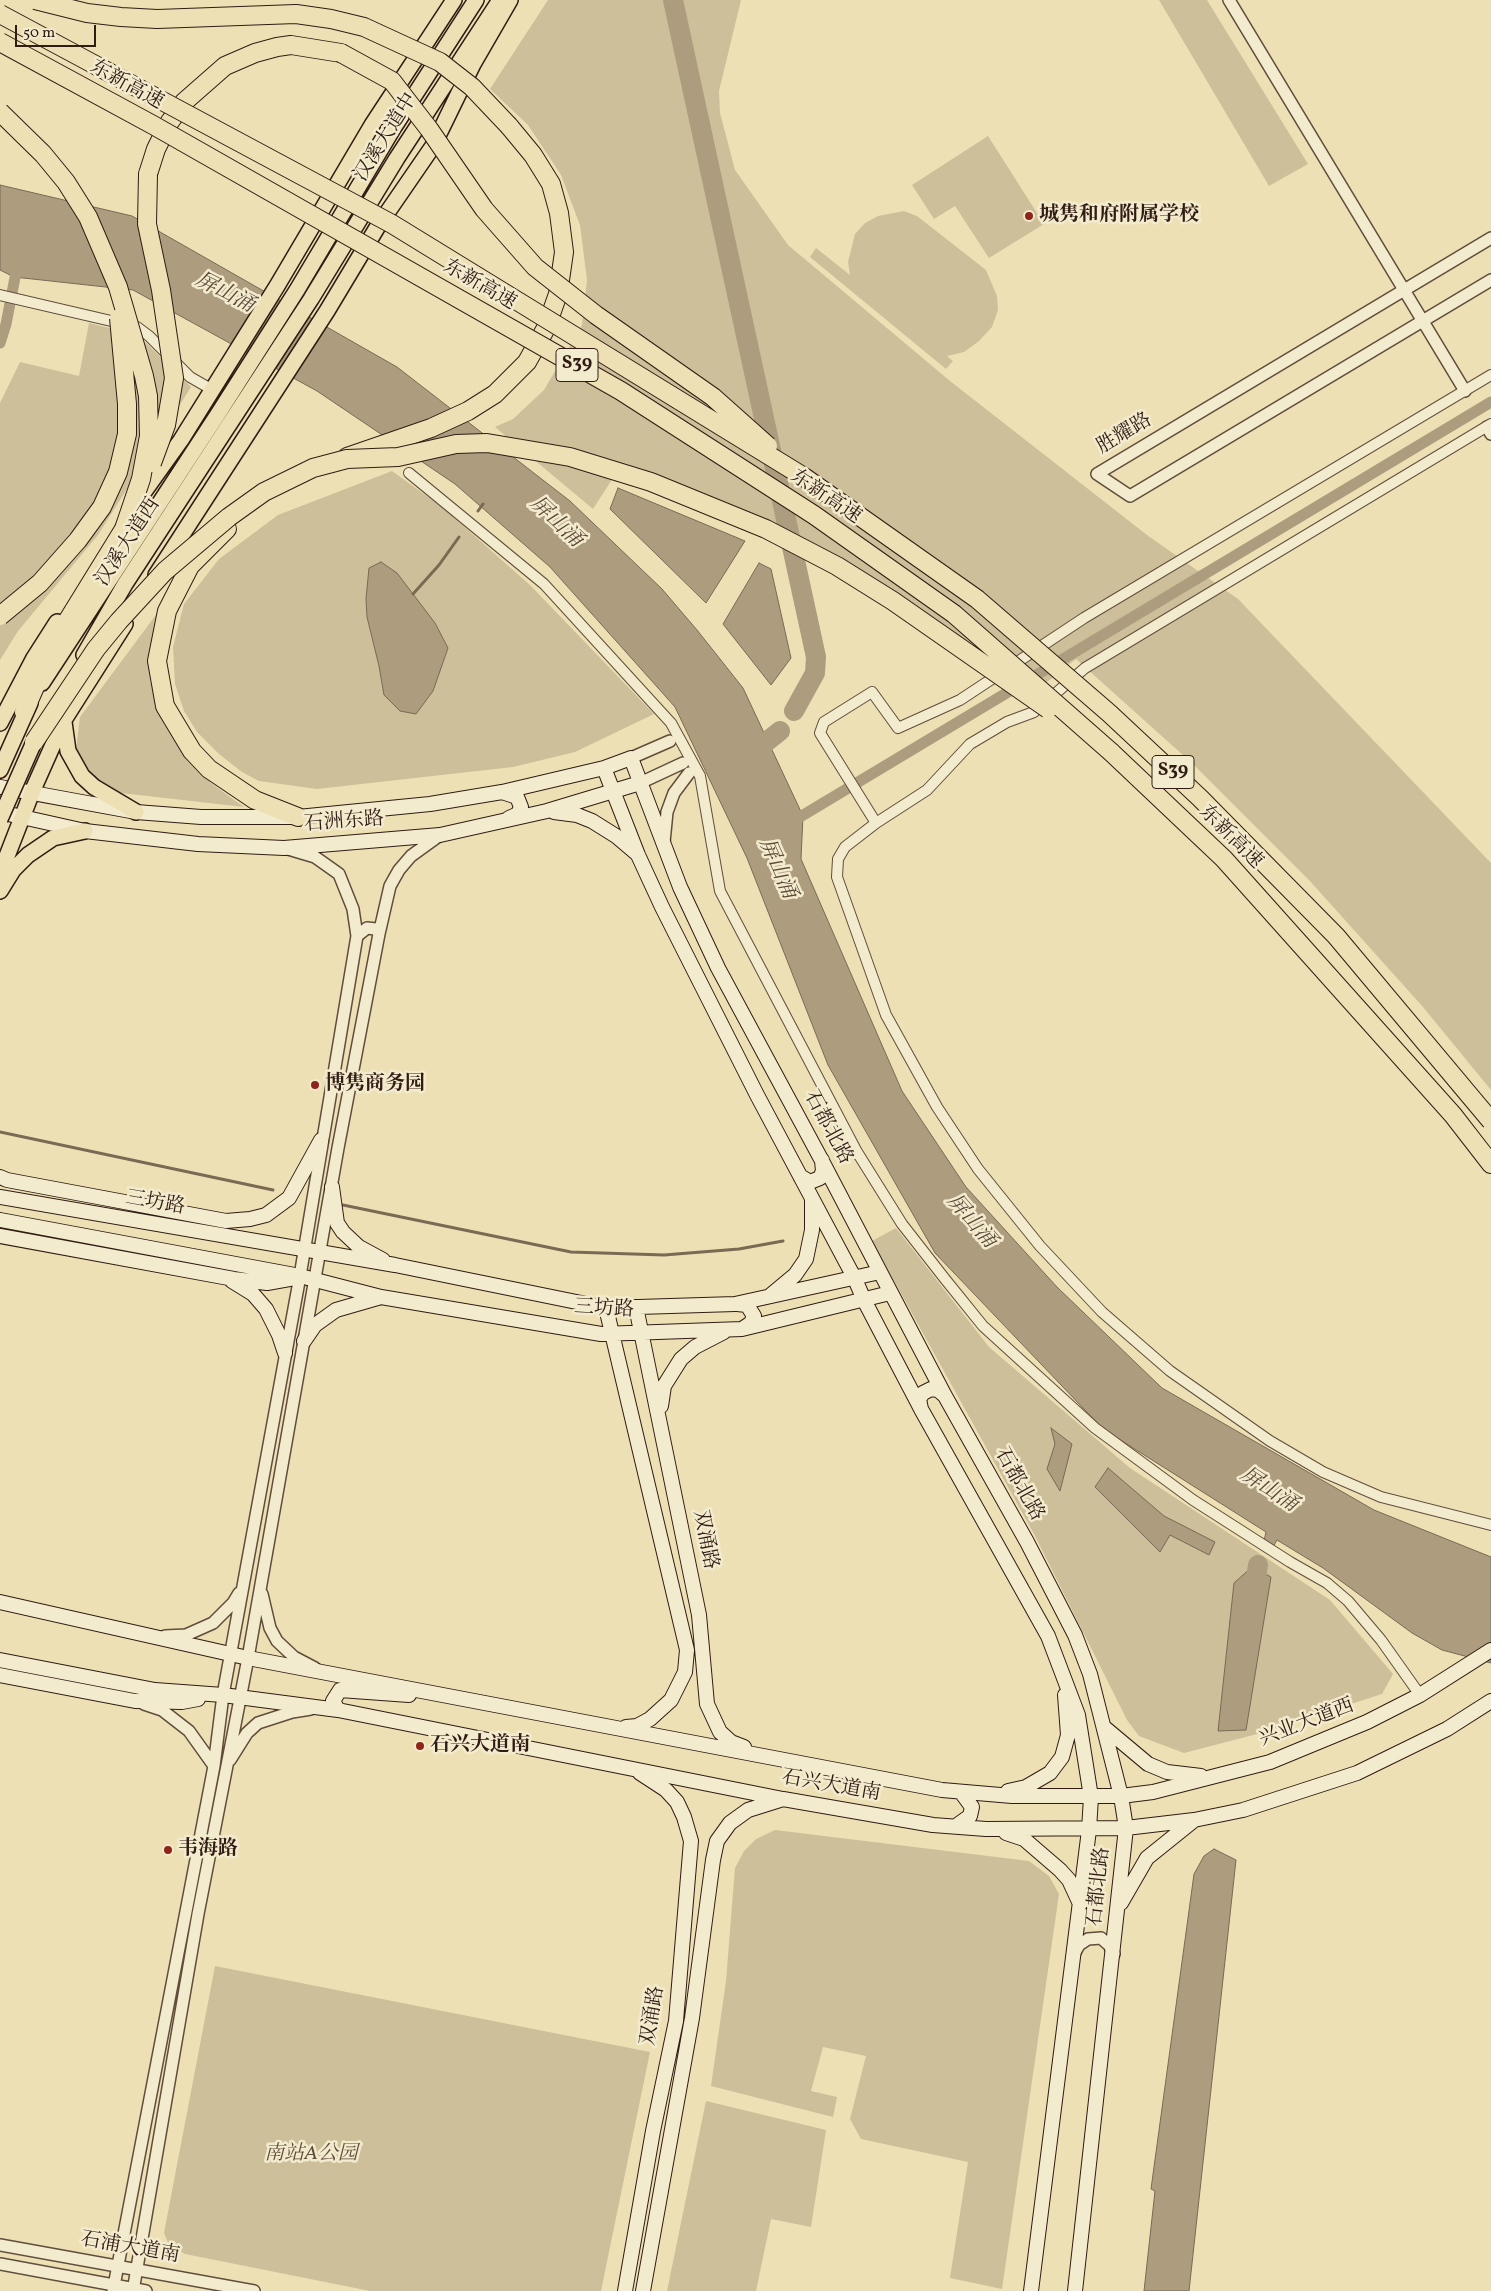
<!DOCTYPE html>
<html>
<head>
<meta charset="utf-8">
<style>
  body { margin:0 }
  #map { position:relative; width:1491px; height:2291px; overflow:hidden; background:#ede0b4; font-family:Vollkorn,serif }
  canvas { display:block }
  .scale { position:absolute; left:15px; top:25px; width:81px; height:22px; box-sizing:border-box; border:2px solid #311c14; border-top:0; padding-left:6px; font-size:15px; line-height:18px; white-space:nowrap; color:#311c14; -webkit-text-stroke:4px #f3ebce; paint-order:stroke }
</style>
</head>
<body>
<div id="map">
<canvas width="1491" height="2291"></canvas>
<div class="scale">50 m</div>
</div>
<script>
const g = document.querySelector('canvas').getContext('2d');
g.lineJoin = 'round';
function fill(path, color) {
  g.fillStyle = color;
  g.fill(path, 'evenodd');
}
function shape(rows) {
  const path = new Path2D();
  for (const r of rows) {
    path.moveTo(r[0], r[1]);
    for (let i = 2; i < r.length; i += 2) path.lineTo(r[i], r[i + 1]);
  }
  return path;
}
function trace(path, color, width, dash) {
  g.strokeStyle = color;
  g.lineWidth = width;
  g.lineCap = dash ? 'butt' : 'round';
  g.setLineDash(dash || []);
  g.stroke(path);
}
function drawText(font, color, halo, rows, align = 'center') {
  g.font = font + ' Vollkorn,"Noto Serif SC",serif';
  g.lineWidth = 5;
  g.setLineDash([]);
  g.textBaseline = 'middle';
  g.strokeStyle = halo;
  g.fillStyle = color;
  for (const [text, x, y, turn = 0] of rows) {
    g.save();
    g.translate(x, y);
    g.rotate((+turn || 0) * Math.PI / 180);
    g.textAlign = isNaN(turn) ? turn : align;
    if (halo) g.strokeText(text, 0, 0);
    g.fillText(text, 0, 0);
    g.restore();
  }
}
const green = shape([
  [548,0,741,0,719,91,720,113,735,170,788,245,950,381,1147,535,1238,599,1491,863,1491,1090,1423,1007,1309,880,1194,765,1076,659,1022,702,911,621,802,555,707,511,613,478,593,509,495,427,513,419,544,390,582,325,587,280,580,225,561,175,528,125,490,89],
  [1159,0,1207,0,1308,164,1269,186],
  [988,136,1044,224,989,258,955,206,934,219,912,185],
  [904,211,917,216,986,270,997,296,998,310,992,327,979,341,964,352,947,356,953,361,946,369,810,257,816,248,850,275,848,262,855,234,865,223,878,216],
  [89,323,138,335,191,387,98,535,18,631,0,660,0,403,20,362,79,376],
  [392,471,442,507,531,586,654,714,575,752,513,767,317,789,259,781,242,772,219,754,197,732,184,711,175,684,173,647,184,604,219,559,278,515],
  [161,608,149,657,150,680,163,722,174,740,197,770,212,784,244,807,121,793,92,777,76,750,80,717],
  [896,1228,989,1347,1130,1468,1330,1600,1393,1674,1382,1694,1257,1734,1184,1753,1139,1736,1127,1720,1034,1534,872,1241],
  [775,1830,1029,1861,1049,1876,1059,1894,1002,2289,950,2278,968,2162,861,2139,850,2119,866,2056,823,2047,811,2091,837,2097,833,2117,711,2086,726,1981,735,1868,744,1851,756,1839],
  [215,1966,650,2052,601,2291,370,2291,185,2254,169,2245,164,2233],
  [706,2101,826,2130,811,2227,771,2219,756,2291,667,2291]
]);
const water = shape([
  [0,185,132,216,397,367,570,501,662,589,697,630,743,688,803,816,801,859,902,1091,966,1187,1057,1287,1162,1388,1374,1510,1491,1557,1491,1663,1442,1650,1412,1633,1323,1568,1277,1540,1273,1547,1264,1541,1266,1532,1103,1429,935,1253,828,1065,747,858,675,707,550,567,455,484,317,391,133,290,14,277,0,270,0,185],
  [618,488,745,541,706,603,610,509,618,488],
  [381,562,397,573,435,623,448,648,433,691,416,714,400,711,384,695,379,666,367,617,366,599,369,568,381,562],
  [759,563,771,569,791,658,771,685,723,624,759,563],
  [1051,1428,1072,1444,1060,1491,1047,1469,1055,1444,1051,1428],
  [1108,1468,1164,1516,1215,1542,1209,1555,1170,1535,1160,1552,1095,1487,1108,1468],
  [1252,1567,1271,1577,1246,1730,1218,1731,1234,1583,1252,1567],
  [1214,1849,1236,1860,1189,2291,1144,2291,1155,2191,1151,2189,1194,1874,1204,1856,1214,1849]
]);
const stream = shape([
  [478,511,483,504],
  [413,594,439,565,459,537],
  [0,1132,273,1190],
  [343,1205,571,1252,664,1255,739,1249,783,1241]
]);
const canal = shape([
  [0,343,6,324,18,262],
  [790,823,1491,402]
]);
const river = shape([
  [673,0,816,657,815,673,794,711],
  [746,758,780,731],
  [1253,1596,1258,1565]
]);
const minor = shape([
  [0,295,137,327,149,336,190,377,211,389],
  [1491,424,1085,668,1034,712,1007,722,970,744,927,790,876,823,845,847,838,859,837,877,886,1015,937,1107,978,1169,1040,1246,1102,1312,1170,1371,1270,1441,1323,1472,1381,1497,1491,1525],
  [409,473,544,584,671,723,700,776,720,891,857,1152,902,1224,945,1279,983,1326,1095,1428,1193,1500,1290,1562,1327,1583,1348,1601,1381,1640,1420,1695],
  [876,823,820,733,824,722,872,692,898,728,960,700,1084,618,1491,375]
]);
const tertiary = shape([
  [1229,0,1465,391],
  [1491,238,1097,474,1130,496,1491,280],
  [1487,427,1491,434],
  [631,758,670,741],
  [640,783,683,763],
  [664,842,667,812,674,793,689,773],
  [357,936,367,928,376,929,379,934],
  [262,1594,270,1628,277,1641,294,1657,315,1668],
  [165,1636,186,1635,213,1623,233,1603,239,1593],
  [144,1704,162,1710,189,1731,214,1766],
  [230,1760,247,1733,258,1723,292,1712,311,1709],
  [1074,1954,1079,1945,1088,1939,1101,1938,1109,1945,1114,1954],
  [0,2245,254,2291],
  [0,2264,146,2291],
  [113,2291,214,1766,223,1695,300,1276,357,936,353,909,339,874,315,857,288,849],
  [133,2291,198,1914,248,1658,338,1148,379,934,390,886,399,870,411,856,440,835]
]);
const secondary = shape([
  [604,768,638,855,662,907,757,1095,855,1279,864,1300,921,1409,1048,1636,1078,1715,1091,1797,1089,1830,1031,2291],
  [0,787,136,812,201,817,298,817,430,804,502,792,604,768,631,758,680,887,718,968,821,1159,945,1396,1027,1542,1075,1635,1090,1674,1121,1796,1126,1828,1075,2291],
  [502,792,517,797,521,807,518,814,509,818],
  [0,812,85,831,198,844,284,848,440,835,547,811,640,783],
  [554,812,577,815,592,821,616,836,636,853],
  [800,1176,810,1182,820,1178,823,1171,822,1160],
  [0,1177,7,1180,226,1221,250,1219,266,1215,289,1198,321,1140],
  [332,1187,337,1223,343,1232,359,1247,383,1260],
  [0,1197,395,1265,606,1308,735,1304,880,1272],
  [0,1220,300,1276,381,1297,601,1334,742,1329,890,1293],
  [0,1236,234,1279,267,1283,295,1278],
  [232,1281,253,1294,266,1309,279,1335,285,1353],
  [771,1295,795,1275,806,1259,812,1230,812,1199],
  [737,1304,747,1305,754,1316,751,1323,742,1329],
  [636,1307,699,1615,707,1704,720,1732,731,1742,744,1747],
  [606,1308,687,1650,685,1672,671,1700,650,1719,637,1726,626,1727],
  [304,1341,315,1325,336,1310,381,1297],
  [661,1406,664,1386,681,1359,695,1347,724,1332],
  [921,1409,919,1399,923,1393,931,1389,938,1390,945,1396],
  [0,1602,248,1658,942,1790,1012,1796,1121,1796,1153,1792,1270,1762,1367,1722,1420,1695,1491,1650],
  [0,1660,155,1690,223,1695,338,1710,783,1799,933,1825,986,1829,1126,1828,1194,1820,1243,1810,1357,1773,1447,1729,1491,1701],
  [0,1675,135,1701,182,1702,198,1699],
  [338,1710,333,1701,340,1690,409,1695],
  [1105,1728,1148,1764,1167,1772,1201,1776],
  [1008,1791,1026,1787,1050,1773,1062,1757,1068,1735,1065,1695],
  [956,1826,970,1816,972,1807,961,1792],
  [1006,1833,1024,1839,1060,1870,1069,1880,1081,1906],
  [1121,1903,1147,1858,1193,1821],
  [625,2291,653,2131,676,2021,691,1841,684,1817,677,1802,666,1790,640,1773],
  [643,2291,692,2018,713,1860,717,1841,730,1823,748,1810,783,1799]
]);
const primary = shape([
  [136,503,181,440,277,286,372,125,454,0],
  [156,575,327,311,378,226,433,146,473,64,510,0],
  [84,655,125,584,311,299,397,158,500,0],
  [42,683,218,414,297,290,394,127,476,0],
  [64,722,68,751,82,776,94,787,136,812],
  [0,723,34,658,57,622],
  [0,770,30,703],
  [0,874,32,792,64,720,125,624],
  [0,891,13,870,28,855,53,838,85,831]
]);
const motorway = shape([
  [148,174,156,149,169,123,184,102,225,66,255,53,277,47,291,45,341,53],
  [347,457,431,428,468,411,495,394,527,362,546,328,558,294,564,252,559,213,551,184,533,155,509,126],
  [227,529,190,566,167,611,157,661,165,706,192,751,209,769,255,800,298,817],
  [24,712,55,641,124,529],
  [1111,752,1224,859,1453,1115,1491,1164]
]);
const primaryBridge = shape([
  [0,819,34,742]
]);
const motorwayBridge = shape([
  [35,0,87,13,121,17,157,19,296,14,331,19,364,27,440,62,472,87,509,126],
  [0,14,392,224,804,477,977,599,1109,713,1200,798,1336,936,1491,1121],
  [0,42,153,125,621,391,814,515,954,614,1111,752],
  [341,53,392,81,429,129,484,209,535,267,596,315,713,397,768,446],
  [0,112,43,154,66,182,88,217,118,287,144,376,148,396,149,436,141,479,124,529],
  [148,174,147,224,161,290,174,378,166,425,152,463],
  [0,616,40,583,78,540,102,507,118,472,127,434,127,404,119,318],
  [34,742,96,649,119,621,165,571,229,517,264,492,313,468,347,459,398,457,456,444,487,443,570,457,651,482,766,529,837,566,893,601,1048,709]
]);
const markers = [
  [1029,216,5,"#8f2418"],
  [315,1085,5,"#8f2418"],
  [420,1746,5,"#8f2418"],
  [168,1850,5,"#8f2418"]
];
const shields = [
  [577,365,42],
  [1173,772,42]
];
const shieldNames = [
  ["S39",577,365],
  ["S39",1173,772]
];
const streetNames = [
  ["东新高速",126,86,29],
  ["汉溪大道中",387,138,-58],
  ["东新高速",479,286,30],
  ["胜耀路",1125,435,-31],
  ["东新高速",825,498,34],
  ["汉溪大道西",129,543,-57],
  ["石洲东路",344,823,-4],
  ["东新高速",1230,838,45],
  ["石都北路",827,1128,62],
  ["三坊路",155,1204,10],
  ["三坊路",604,1310,3],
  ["石都北路",1018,1485,61],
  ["双涌路",704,1540,79],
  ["兴业大道西",1307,1724,-21],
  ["石兴大道南",831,1787,10],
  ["石都北路",1100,1887,-84],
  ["双涌路",654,2016,-81],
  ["石浦大道南",130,2249,10]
];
const poiNames = [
  ["城隽和府附属学校",1039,216],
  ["博隽商务园",325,1085],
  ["石兴大道南",430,1746],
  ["韦海路",178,1850]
];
const parkNames = [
  ["南站A公园",311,2155]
];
const waterNames = [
  ["屏山涌",224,294,27],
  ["屏山涌",555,523,43],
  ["屏山涌",776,869,66],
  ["屏山涌",970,1222,49],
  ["屏山涌",1268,1491,33]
];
fill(green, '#cdbf99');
fill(water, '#ad9d7e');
trace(water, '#7b6954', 1);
trace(stream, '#7b6954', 3);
trace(canal, '#ad9d7e', 11);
trace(river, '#ad9d7e', 20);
trace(minor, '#604d3c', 12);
trace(tertiary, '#604d3c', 14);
trace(secondary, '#311c14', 16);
trace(primary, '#311c14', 18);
trace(motorway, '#311c14', 20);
trace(minor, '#f3ebce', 10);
trace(tertiary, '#f3ebce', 11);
trace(secondary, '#f3ebce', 14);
trace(primary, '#ede0b4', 15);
trace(motorway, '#ede0b4', 18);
trace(primaryBridge, '#311c14', 18, []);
trace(motorwayBridge, '#311c14', 20, []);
trace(primaryBridge, '#ede0b4', 15);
trace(motorwayBridge, '#ede0b4', 18);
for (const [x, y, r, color] of markers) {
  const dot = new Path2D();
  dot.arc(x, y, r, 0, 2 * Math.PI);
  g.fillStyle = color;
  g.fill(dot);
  trace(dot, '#f3ebce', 2);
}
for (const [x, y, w] of shields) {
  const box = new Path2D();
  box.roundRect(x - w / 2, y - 16.5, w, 33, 4);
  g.fillStyle = '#f3ebce';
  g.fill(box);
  trace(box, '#311c14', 1);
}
drawText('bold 19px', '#311c14', null, shieldNames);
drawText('20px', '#311c14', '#f3ebce', streetNames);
drawText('bold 20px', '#311c14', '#f3ebce', poiNames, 'left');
drawText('italic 20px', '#604d3c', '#f3ebce', parkNames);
drawText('italic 21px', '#5c4939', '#f3ebce', waterNames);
</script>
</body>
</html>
